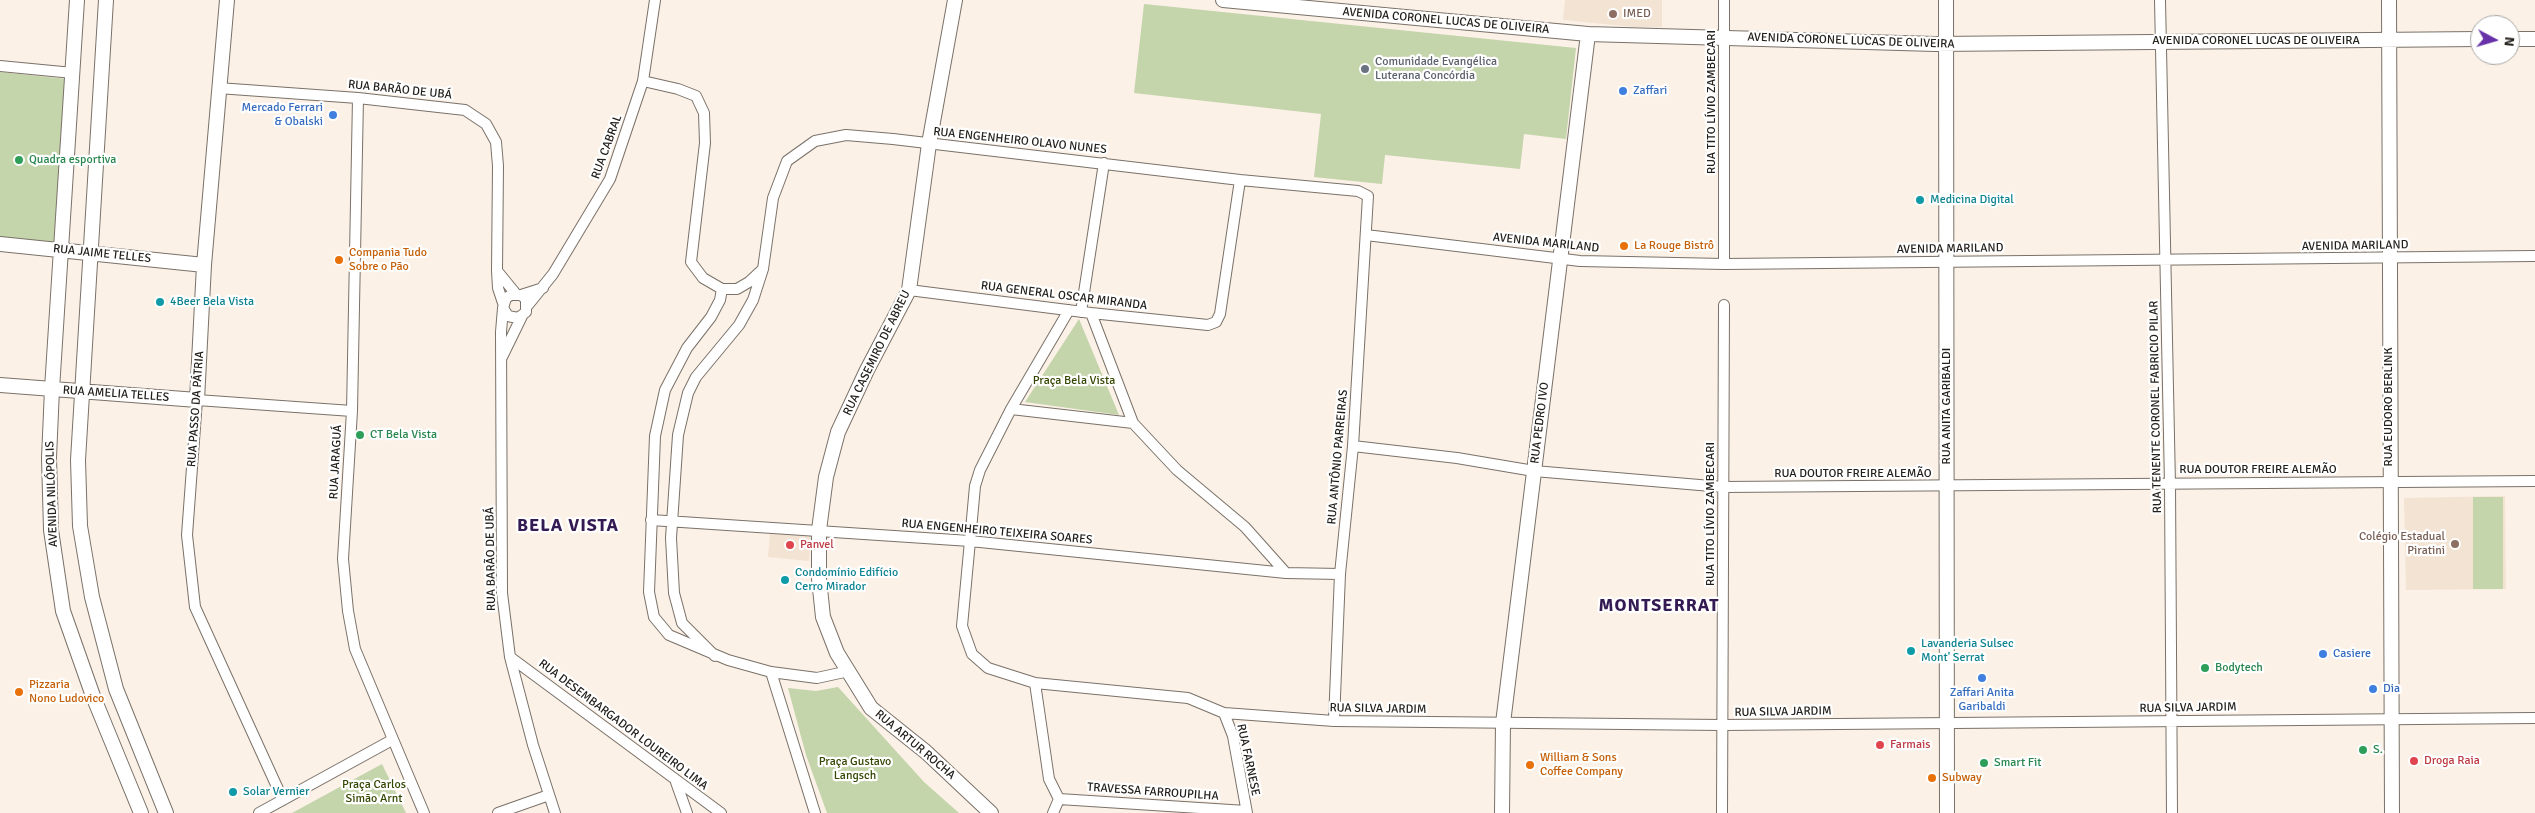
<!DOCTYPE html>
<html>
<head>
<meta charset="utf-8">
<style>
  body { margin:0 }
  #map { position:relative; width:2535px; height:813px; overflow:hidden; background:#fbf1e7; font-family:Signika,sans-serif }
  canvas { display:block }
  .north { position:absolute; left:2470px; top:15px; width:50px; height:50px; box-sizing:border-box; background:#fff; border:1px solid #a7a6a4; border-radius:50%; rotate:96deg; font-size:14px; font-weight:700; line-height:20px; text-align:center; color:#23201c }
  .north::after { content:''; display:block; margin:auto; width:18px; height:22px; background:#6731a8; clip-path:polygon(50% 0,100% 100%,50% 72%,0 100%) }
</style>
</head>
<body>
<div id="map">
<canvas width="2535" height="813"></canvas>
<div class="north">N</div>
</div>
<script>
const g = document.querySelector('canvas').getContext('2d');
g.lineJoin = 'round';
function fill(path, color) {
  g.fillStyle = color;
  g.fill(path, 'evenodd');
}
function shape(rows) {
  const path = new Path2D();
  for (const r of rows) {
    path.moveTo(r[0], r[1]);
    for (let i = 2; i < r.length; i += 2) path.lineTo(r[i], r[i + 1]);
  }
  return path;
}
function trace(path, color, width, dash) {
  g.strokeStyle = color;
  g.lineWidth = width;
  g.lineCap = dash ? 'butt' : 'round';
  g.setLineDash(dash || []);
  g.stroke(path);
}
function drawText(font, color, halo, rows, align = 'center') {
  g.font = font + ' Signika,sans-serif';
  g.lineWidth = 4.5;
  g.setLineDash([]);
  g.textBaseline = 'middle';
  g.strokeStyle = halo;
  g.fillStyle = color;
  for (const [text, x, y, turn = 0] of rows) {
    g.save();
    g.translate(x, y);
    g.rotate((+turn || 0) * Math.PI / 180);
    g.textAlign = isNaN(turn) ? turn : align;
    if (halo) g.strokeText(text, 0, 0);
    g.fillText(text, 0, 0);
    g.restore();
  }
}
const built = shape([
  [1565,0,1662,0,1662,27,1634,27,1563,20],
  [2505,496,2506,589,2406,590,2404,498],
  [770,532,811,536,809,561,768,557]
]);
const green = shape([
  [1144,4,1576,48,1566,139,1524,134,1520,169,1385,155,1382,184,1314,177,1321,114,1134,93],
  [0,72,67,79,55,242,0,237],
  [1079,319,1119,415,1025,402],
  [2473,497,2503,497,2503,589,2473,589],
  [838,687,924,782,959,813,827,813,806,755,788,688,816,691],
  [382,764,406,813,292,813]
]);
const street = shape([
  [1724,0,1724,264],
  [2160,0,2170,484,2172,813],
  [0,66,73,73],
  [643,81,678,89,696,96,704,113,705,143,691,262,703,278,722,289,737,289,749,282,762,270],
  [218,88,358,98,465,110,486,124,496,142,498,166,497,271,498,288,503,303],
  [358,98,352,411,343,559,348,611,355,649,424,813],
  [1366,235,1580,261,1724,264,2535,256],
  [498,272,516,294],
  [722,289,720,300,711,317,687,348,665,390,655,436,649,592,654,617,669,635,728,660,771,672,817,678,849,671],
  [909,290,1091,313,1208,325,1216,322,1220,314,1240,180],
  [521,295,526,299,526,312,518,318,508,316,503,308,506,298,511,295,521,295,543,288],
  [528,305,553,274,610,179,643,81,655,0],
  [503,308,501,332,502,593,510,657,533,745,555,813],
  [1069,310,1011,409,980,470,975,486,970,541,962,626,972,654,988,668,1035,683,1188,698,1224,713,1334,721,1722,725,2535,718],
  [1081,312,1104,163],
  [1091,313,1133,423,1177,470,1245,527,1286,573],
  [502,357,522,316],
  [1011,409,1133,423],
  [1353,446,1457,458,1534,471,1723,487,2535,481],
  [651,520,970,541,1286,573,1340,574],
  [715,656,682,623,674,593,671,538,678,435,688,393,696,377,739,325,753,300,763,269,773,198,787,161,815,141,846,135,893,139,1240,180,1358,191,1368,196,1353,446,1340,574,1334,721],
  [510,657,721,813],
  [771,672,815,813],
  [1035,683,1049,779,1059,799,1053,813],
  [1224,713,1233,736,1247,813],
  [676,782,687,813],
  [1059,799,1246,811],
  [283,800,195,607,187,535,197,400,352,411],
  [259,813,392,740],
  [498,813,549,795],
  [1722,813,1724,305]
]);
const secondary = shape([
  [77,0,52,389,49,458,51,530,63,611,93,696,141,813],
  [106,0,78,460,80,526,92,597,116,689,166,813],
  [955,0,929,144,909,290,867,370,838,432,826,477,819,530,819,579,823,617,837,653,871,708,926,752,991,813],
  [1223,0,1588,34,1935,44,2480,39],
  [1946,0,1947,813],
  [2389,0,2392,813],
  [2510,39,2535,39],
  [0,244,204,265],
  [0,385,197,400,204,265,227,0],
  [1502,813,1503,723,1588,34]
]);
const markers = [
  [1613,14,5,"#8d6e63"],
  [1365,69,5,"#6b7280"],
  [1623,91,5,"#3f7fe0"],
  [333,115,5,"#3f7fe0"],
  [19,160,5,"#2e9e5b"],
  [1920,200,5,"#0f9aa8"],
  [1624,246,5,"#e8710a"],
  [339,260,5,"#e8710a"],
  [160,302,5,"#0f9aa8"],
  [360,435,5,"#2e9e5b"],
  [2455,544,5,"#8d6e63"],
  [790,545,5,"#e0444e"],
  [785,580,5,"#0f9aa8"],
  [1911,651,5,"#0f9aa8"],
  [2323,654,5,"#3f7fe0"],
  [2205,668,5,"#2e9e5b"],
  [1982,678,5,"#3f7fe0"],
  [2373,689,5,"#3f7fe0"],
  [19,692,5,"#e8710a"],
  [1880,745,5,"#e0444e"],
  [2363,750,5,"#2e9e5b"],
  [2414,761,5,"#e0444e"],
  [1984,763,5,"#2e9e5b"],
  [1530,765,5,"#e8710a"],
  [1932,778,5,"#e8710a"],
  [233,792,5,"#0f9aa8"]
];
const educationNames = [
  ["IMED",1623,14],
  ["Colégio Estadual",2445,537,"right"],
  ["Piratini",2445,551,"right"]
];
const streetNames = [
  ["AVENIDA CORONEL LUCAS DE OLIVEIRA",1446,21,5],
  ["AVENIDA CORONEL LUCAS DE OLIVEIRA",1851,41,2],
  ["AVENIDA CORONEL LUCAS DE OLIVEIRA",2256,41],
  ["RUA BARÃO DE UBÁ",400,90,6],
  ["RUA TITO LÍVIO ZAMBECARI",1712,102,-90],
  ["RUA ENGENHEIRO OLAVO NUNES",1020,141,6],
  ["RUA CABRAL",607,147,-70],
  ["AVENIDA MARILAND",1546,243,6],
  ["AVENIDA MARILAND",2355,246,-1],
  ["AVENIDA MARILAND",1950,249,-1],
  ["RUA JAIME TELLES",102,254,6],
  ["RUA GENERAL OSCAR MIRANDA",1064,296,7],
  ["RUA CASEMIRO DE ABREU",877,353,-64],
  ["RUA AMELIA TELLES",116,394,4],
  ["RUA ANITA GARIBALDI",1947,406,-90],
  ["RUA TENENTE CORONEL FABRICIO PILAR",2156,407,-91],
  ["RUA EUDORO BERLINK",2389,407,-90],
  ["RUA PASSO DA PÁTRIA",196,409,-86],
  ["RUA PEDRO IVO",1540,423,-83],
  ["RUA ANTÔNIO PARREIRAS",1338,457,-85],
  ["RUA JARAGUÁ",336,462,-87],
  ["RUA DOUTOR FREIRE ALEMÃO",2258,470],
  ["RUA DOUTOR FREIRE ALEMÃO",1853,474],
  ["AVENIDA NILÓPOLIS",52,494,-92],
  ["RUA TITO LÍVIO ZAMBECARI",1711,514,-90],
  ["RUA ENGENHEIRO TEIXEIRA SOARES",997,532,5],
  ["RUA BARÃO DE UBÁ",491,559,-91],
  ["RUA SILVA JARDIM",2188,708,-1],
  ["RUA SILVA JARDIM",1378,709,1],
  ["RUA SILVA JARDIM",1783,712,-1],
  ["RUA DESEMBARGADOR LOUREIRO LIMA",623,725,37],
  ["RUA ARTUR ROCHA",915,745,40],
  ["RUA FARNESE",1248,760,78],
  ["TRAVESSA FARROUPILHA",1153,792,4]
];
const worshipNames = [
  ["Comunidade Evangélica",1375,62],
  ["Luterana Concórdia",1375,76]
];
const shopNames = [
  ["Zaffari",1633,91],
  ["Mercado Ferrari",323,108,"right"],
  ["& Obalski",323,122,"right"],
  ["Casiere",2333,654],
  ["Dia",2383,689],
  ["Zaffari Anita",1982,693,"center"],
  ["Garibaldi",1982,707,"center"]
];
const leisureNames = [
  ["Quadra esportiva",29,160],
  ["CT Bela Vista",370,435],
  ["Bodytech",2215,668],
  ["S.",2373,750],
  ["Smart Fit",1994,763]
];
const cultureNames = [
  ["Medicina Digital",1930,200],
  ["4Beer Bela Vista",170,302],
  ["Condomínio Edifício",795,573],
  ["Cerro Mirador",795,587],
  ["Lavanderia Sulsec",1921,644],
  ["Mont' Serrat",1921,658],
  ["Solar Vernier",243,792]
];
const foodNames = [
  ["La Rouge Bistrô",1634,246],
  ["Compania Tudo",349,253],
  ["Sobre o Pão",349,267],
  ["Pizzaria",29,685],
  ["Nono Ludovico",29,699],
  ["William & Sons",1540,758],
  ["Coffee Company",1540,772],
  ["Subway",1942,778]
];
const parkNames = [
  ["Praça Bela Vista",1074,381],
  ["Praça Gustavo",855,762],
  ["Langsch",855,776],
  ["Praça Carlos",374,785],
  ["Simão Arnt",374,799]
];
const healthNames = [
  ["Panvel",800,545],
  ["Farmais",1890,745],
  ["Droga Raia",2424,761]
];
const districtNames = [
  ["BELA VISTA",568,526],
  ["MONTSERRAT",1659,606]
];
fill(built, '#f3e3d3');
fill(green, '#c4d4ab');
trace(street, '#7a7168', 12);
trace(secondary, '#7a7168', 16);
trace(street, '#fff', 10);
trace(secondary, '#fff', 14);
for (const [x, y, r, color] of markers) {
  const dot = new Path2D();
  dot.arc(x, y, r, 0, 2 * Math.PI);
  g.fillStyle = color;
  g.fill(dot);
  trace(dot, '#fff', 2);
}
drawText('12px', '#785e54', '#fff', educationNames, 'left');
drawText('12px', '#23201c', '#fff', streetNames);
drawText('12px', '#5b616d', '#fff', worshipNames, 'left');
drawText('12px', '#366cbe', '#fff', shopNames, 'left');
drawText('12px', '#27864d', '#fff', leisureNames, 'left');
drawText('12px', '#0d838f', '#fff', cultureNames, 'left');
drawText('12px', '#c56008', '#fff', foodNames, 'left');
drawText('12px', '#344702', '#fff', parkNames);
drawText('12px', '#be3a42', '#fff', healthNames, 'left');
g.letterSpacing = '1px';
drawText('bold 18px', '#331a53', '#fff', districtNames);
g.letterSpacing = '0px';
</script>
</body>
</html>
